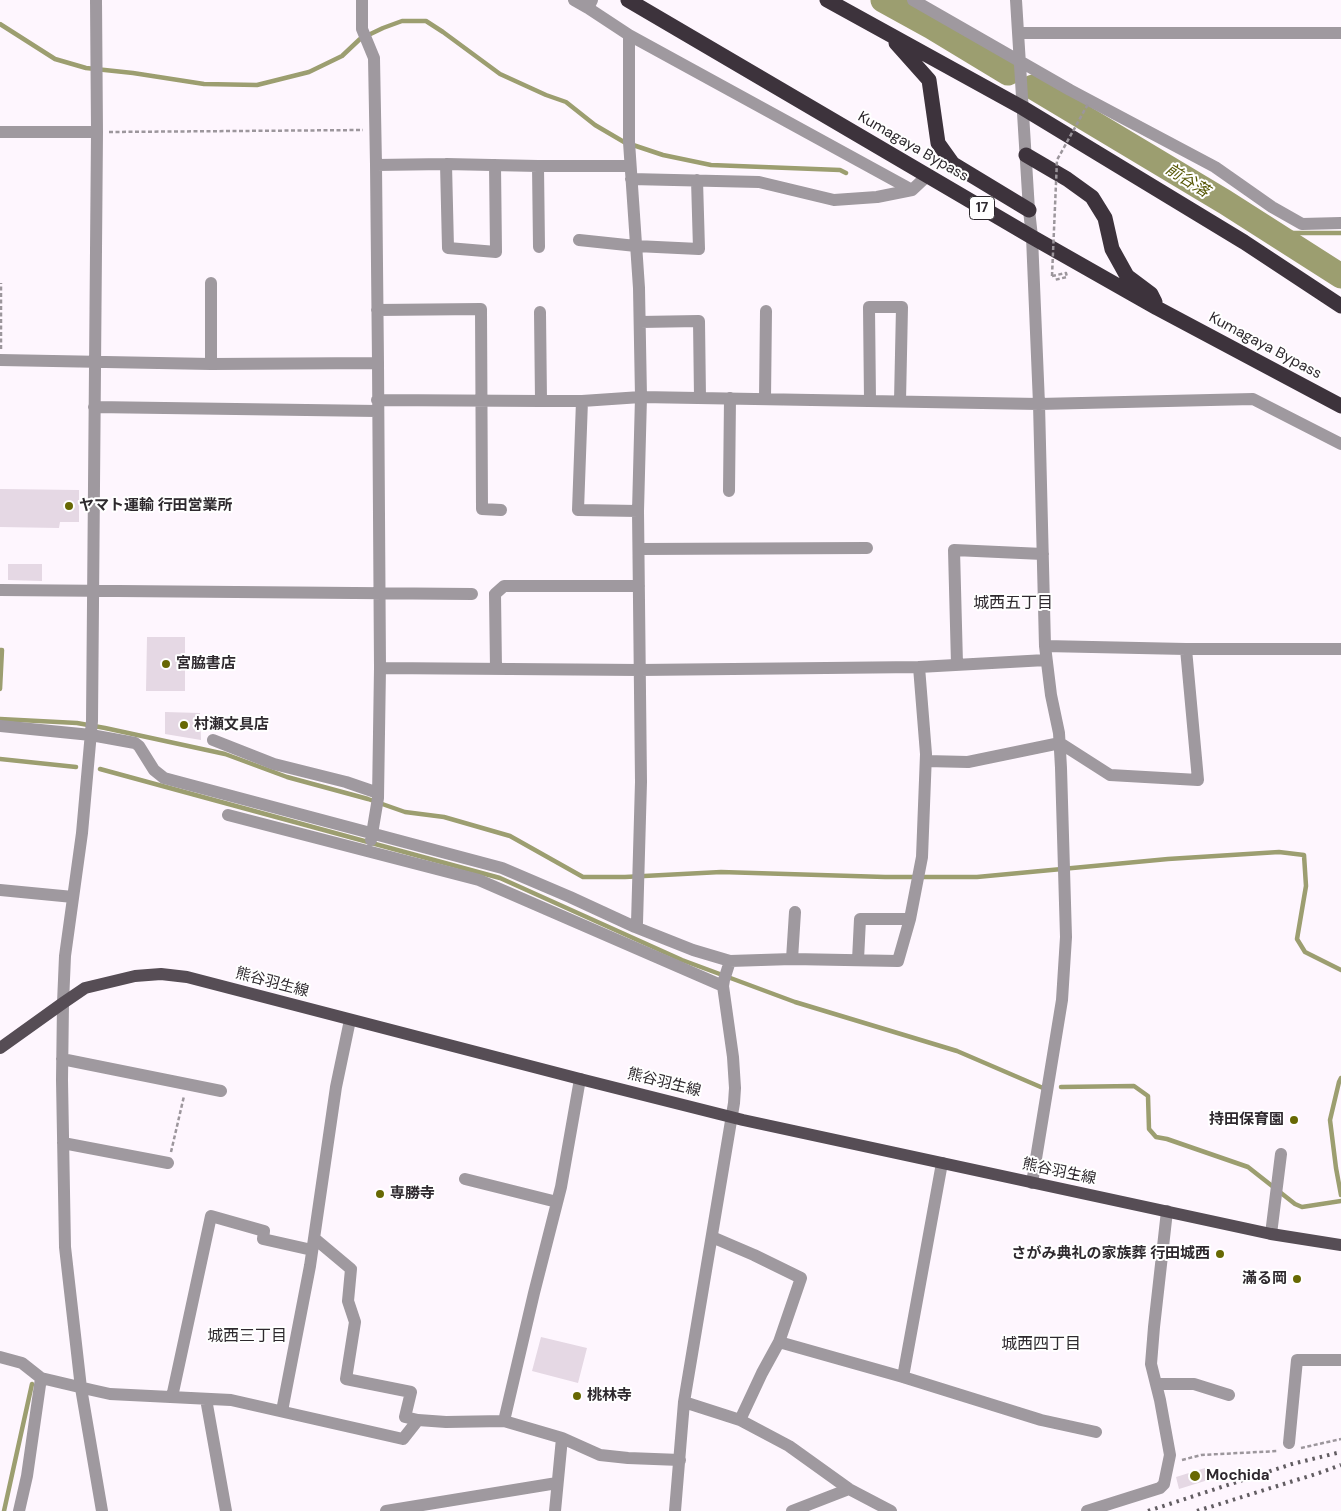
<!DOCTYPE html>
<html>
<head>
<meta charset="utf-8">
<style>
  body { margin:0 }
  canvas { display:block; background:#fef6fe }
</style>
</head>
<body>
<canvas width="1341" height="1511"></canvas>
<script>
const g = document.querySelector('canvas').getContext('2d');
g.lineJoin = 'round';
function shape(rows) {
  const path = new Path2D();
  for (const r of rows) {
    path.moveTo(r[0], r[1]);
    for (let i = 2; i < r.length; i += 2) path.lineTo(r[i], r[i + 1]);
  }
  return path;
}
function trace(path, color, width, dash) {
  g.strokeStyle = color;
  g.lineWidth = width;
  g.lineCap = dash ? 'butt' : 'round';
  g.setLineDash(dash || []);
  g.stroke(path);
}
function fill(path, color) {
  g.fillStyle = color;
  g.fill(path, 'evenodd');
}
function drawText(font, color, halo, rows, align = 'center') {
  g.font = font + ' "DM Sans","Noto Sans JP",sans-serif';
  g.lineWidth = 4;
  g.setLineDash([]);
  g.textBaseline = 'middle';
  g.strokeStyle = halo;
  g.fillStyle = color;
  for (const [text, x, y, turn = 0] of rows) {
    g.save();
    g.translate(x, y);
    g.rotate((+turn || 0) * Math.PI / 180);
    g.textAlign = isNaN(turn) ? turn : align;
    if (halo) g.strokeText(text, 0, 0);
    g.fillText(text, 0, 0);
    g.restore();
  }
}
const stream = shape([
  [0,24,55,59,86,68,133,73,204,84,257,85,309,72,342,56,360,39,383,28,402,21,426,21,443,32,500,74,546,95,566,102,595,125,624,142,663,155,711,165,840,170,846,173],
  [1272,233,1341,233],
  [0,650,2,650,0,689],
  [0,719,77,723,105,728,225,754,287,777,368,799,405,812,444,817,510,836,583,877,625,877,721,872,885,877,977,877,1168,859,1279,852,1304,855,1306,886,1297,939,1305,952,1341,970],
  [0,759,76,767],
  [100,769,500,878,682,960,795,1002,957,1051,1043,1088],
  [1341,1078,1339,1082,1330,1120,1336,1168,1341,1195],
  [1061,1087,1134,1086,1148,1096,1149,1129,1156,1137,1167,1139,1248,1167,1295,1204,1302,1207,1341,1201],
  [4,1511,32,1384]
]);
const river = shape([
  [883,0,932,27,1008,73],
  [1033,87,1225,202,1341,276]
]);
const building = shape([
  [0,489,79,490,79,522,60,522,59,528,0,527],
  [8,564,42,564,42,581,8,580],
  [147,637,185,637,185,691,146,691],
  [165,712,200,713,201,740,165,734],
  [541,1337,587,1348,578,1383,532,1371],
  [1205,1468,1208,1480,1179,1489,1176,1477]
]);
const path = shape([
  [109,132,363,130],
  [1052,276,1066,273,1067,277,1054,280],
  [1,349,1,283],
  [171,1152,184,1096],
  [1301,1448,1341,1439],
  [1182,1460,1201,1455,1278,1451]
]);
const minor = shape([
  [96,0,97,132,92,721,82,833,65,956,63,1003,62,1080,65,1247,81,1388,102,1511],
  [362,0,362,29,374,58,376,165],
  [574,0,588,8],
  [592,0,588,8,629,35,912,190],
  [913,0,1070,90,1215,167,1272,207,1302,224,1341,223],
  [1016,0,1029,210,1032,237,1039,404,1045,646,1051,695,1059,733,1061,768,1066,937,1062,1000,1032,1183],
  [1018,33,1341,33],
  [629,35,629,142,639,288,641,397,638,511,641,782,637,923,635,927],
  [0,132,97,132],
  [446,164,448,248,496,252,495,165],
  [538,166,539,247],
  [631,179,759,182,834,200,877,197,912,190,927,176],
  [579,240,636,246,699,249,697,180],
  [211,283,211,364],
  [377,310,481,309,482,509,501,510],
  [540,312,541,401],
  [640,322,699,321,700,398],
  [0,360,211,364,378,363,380,668,640,670,919,667,1046,660],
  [378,363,376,165,446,164,538,166,630,166],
  [765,399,766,311],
  [377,400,541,401,582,401,641,397,1039,404,1253,399,1341,444],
  [582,401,578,510,638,511],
  [870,401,869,307,902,307,900,401],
  [94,407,377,411],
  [729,491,730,398],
  [639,549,867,548],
  [0,590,472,594],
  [1045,646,1186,649,1341,649],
  [957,664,954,550,1043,554],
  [496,669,495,594,504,586,639,586],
  [0,726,91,735,135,743,139,746,154,770,164,778,502,868,570,897,635,927,693,950,730,961,724,980,723,986,733,1057,735,1088,734,1103,684,1402,675,1511],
  [213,740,274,764,346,782,378,793],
  [926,761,968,762,1060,743,1110,775,1198,780,1186,649],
  [228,815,479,880,723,986],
  [371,840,378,798,380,668],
  [0,890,73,897],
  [792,959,795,912],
  [858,960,860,919,910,919],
  [730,961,792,959,898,961,910,919,922,857,926,754,919,667],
  [62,1059,221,1091],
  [63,1143,168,1163],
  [465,1179,557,1202],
  [1271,1234,1281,1154],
  [712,1237,754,1255,801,1278,779,1342,762,1373,740,1420],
  [314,1238,351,1269,348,1301,355,1322,346,1379,411,1392,405,1417,418,1420],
  [779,1342,903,1377,1041,1420,1096,1432],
  [0,1357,22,1363,41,1378,92,1390,110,1394,231,1400,403,1439,418,1420,446,1422,504,1421,562,1438,600,1455,628,1458,680,1460],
  [903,1377,942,1163],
  [1156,1384,1194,1384,1229,1395],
  [172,1397,211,1216,264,1231,263,1239,312,1250],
  [206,1399,226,1511],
  [684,1402,740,1420,789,1446,849,1489,891,1511],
  [282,1411,310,1266,336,1087,350,1020],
  [504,1421,534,1293,561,1187,580,1079],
  [1289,1443,1297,1360,1341,1360],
  [19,1511,27,1476,41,1378],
  [386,1511,557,1483],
  [555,1511,562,1438],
  [792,1511,849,1489],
  [1087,1511,1160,1488,1164,1484,1170,1455,1160,1400,1151,1364,1154,1327,1167,1211]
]);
const major = shape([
  [0,1048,63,1003,85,988,135,976,161,974,187,977,580,1079,743,1120,1271,1234,1341,1245]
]);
const highway = shape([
  [628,0,1032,237,1157,308,1341,406],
  [827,0,1023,108,1244,242,1341,306],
  [896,43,929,80,938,143,953,164,1029,210],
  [1026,155,1067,179,1092,197,1105,218,1112,249,1127,276,1151,294,1155,302]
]);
const rail = shape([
  [1148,1511,1292,1464,1341,1452],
  [1197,1511,1319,1473,1341,1465]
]);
const pathBridge = shape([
  [1052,276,1057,160,1088,104]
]);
const markers = [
  [69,506,5,"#676803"],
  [166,664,5,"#676803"],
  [184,725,5,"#676803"],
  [1294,1120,5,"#676803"],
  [380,1194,5,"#676803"],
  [1220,1254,5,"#676803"],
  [1297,1279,5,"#676803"],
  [577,1396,5,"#676803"],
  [1195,1476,6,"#676803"]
];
const shields = [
  [982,208,25]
];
const shieldNames = [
  ["17",982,208]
];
const streetNames = [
  ["Kumagaya Bypass",913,147,30],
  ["Kumagaya Bypass",1265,346,28],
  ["熊谷羽生線",272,983,15],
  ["熊谷羽生線",664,1083,14],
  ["熊谷羽生線",1059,1172,12]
];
const poiNames = [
  ["ヤマト運輸 行田営業所",79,506],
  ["宮脇書店",176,664],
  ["村瀬文具店",194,725],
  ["持田保育園",1284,1120,"right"],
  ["専勝寺",390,1194],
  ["さがみ典礼の家族葬 行田城西",1210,1254,"right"],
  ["滿る岡",1287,1279,"right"],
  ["桃林寺",587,1396],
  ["Mochida",1206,1476]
];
const waterNames = [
  ["前谷落",1187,181,32]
];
const neighbourhoodNames = [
  ["城西五丁目",1013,604],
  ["城西三丁目",247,1337],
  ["城西四丁目",1041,1345]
];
trace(stream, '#9c9e70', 4.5);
trace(river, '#9c9e70', 25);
fill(building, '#e5d8e4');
trace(path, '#9c969c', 2.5, [4, 2.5]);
trace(minor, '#9f999f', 12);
trace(major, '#564d55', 12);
trace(highway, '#3d333c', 15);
trace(rail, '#625d62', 4, [2.5, 5]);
trace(pathBridge, '#9c969c', 2.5, [4, 2.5]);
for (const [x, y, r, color] of markers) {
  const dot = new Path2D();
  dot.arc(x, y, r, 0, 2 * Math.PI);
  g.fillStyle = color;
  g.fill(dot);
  trace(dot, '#fff', 2);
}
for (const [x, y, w] of shields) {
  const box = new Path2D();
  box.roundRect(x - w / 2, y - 11.5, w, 23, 4);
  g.fillStyle = '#fff';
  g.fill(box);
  trace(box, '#2e292e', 1);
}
drawText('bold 14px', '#2e292e', null, shieldNames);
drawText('15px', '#2e292e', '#fff', streetNames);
drawText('bold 15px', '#2e292e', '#fff', poiNames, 'left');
drawText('italic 16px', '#565705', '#fff', waterNames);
drawText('16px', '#2e292e', '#fff', neighbourhoodNames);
</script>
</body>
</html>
